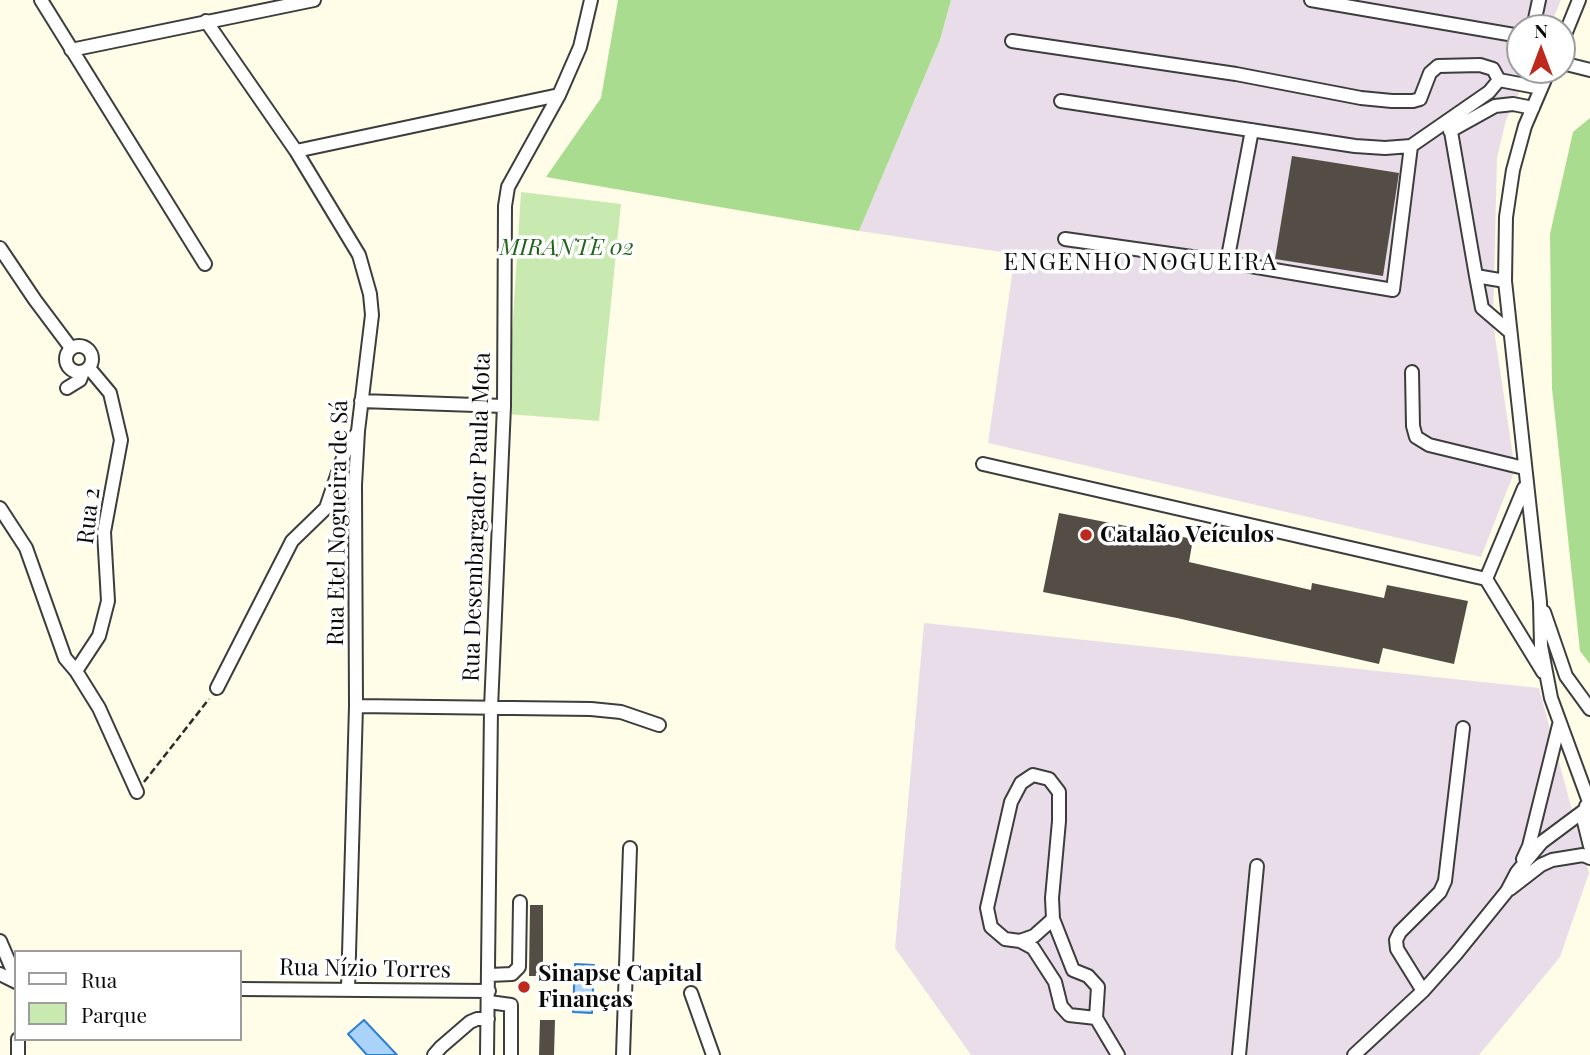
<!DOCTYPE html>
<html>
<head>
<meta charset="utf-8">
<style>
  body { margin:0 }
  #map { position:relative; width:1590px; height:1055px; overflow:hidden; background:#fffde8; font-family:"Playfair Display",serif }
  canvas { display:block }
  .legend { position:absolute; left:14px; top:950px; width:228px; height:91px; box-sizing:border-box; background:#fff; border:2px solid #9d9d9d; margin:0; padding:9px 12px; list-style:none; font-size:21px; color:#0a0a0a }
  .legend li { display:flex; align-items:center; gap:14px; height:35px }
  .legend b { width:35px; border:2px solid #9d9d9d }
  .north { position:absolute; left:1506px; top:14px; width:70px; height:70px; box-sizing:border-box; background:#fff; border:2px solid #9d9d9d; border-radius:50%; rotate:0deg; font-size:19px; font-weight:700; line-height:28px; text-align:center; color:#0a0a0a }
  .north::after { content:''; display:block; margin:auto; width:24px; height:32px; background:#bf281d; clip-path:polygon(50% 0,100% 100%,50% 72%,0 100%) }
</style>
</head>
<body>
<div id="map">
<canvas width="1590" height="1055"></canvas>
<ul class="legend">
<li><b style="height:9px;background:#fff"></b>Rua</li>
<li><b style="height:19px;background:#c8eab1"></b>Parque</li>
</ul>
<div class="north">N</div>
</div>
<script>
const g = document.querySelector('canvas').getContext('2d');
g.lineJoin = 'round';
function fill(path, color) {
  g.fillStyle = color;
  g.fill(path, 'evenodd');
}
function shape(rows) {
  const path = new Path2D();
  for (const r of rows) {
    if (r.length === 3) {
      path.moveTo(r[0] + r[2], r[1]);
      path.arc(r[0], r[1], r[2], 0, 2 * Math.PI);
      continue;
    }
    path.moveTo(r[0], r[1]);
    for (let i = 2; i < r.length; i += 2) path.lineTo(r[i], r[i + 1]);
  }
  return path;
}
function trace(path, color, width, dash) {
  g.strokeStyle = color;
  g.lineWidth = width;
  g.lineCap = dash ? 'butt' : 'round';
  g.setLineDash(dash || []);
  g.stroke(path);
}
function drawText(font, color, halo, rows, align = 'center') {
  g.font = font + ' "Playfair Display",serif';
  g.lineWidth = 7;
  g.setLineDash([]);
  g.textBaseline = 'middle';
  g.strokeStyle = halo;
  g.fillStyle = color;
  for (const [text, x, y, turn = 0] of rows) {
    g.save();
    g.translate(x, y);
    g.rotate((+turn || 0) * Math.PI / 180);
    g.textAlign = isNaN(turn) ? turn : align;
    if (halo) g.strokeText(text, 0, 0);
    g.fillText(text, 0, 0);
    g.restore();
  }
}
const industrial = shape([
  [951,0,1561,0,1549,28,1520,28,1520,70,1530,70,1506,120,1497,158,1493,323,1515,470,1481,557,988,443,1015,254,859,231,940,40],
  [924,623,1539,688,1589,873,1560,957,1479,1055,971,1055,895,948]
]);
const green = shape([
  [521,192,621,204,599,421,507,414]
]);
const forest = shape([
  [618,0,951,0,940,40,859,231,546,177,601,98],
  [1590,118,1590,664,1580,651,1552,388,1550,234,1573,132]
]);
const water = shape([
  [575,964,594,965,592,1013,573,1012,575,964],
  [364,1020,397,1055,367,1055,348,1034,364,1020]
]);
const building = shape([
  [1292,156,1399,173,1383,276,1275,259],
  [1059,513,1193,539,1189,562,1311,590,1312,583,1384,598,1387,585,1468,601,1454,664,1383,648,1379,664,1177,618,1043,592],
  [530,905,543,905,543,976,529,976],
  [540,1020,555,1020,554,1055,539,1055]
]);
const path = shape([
  [144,782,209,699]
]);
const minor = shape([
  [41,0,205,264],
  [1311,0,1520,36],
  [206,21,296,151,359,255,370,294,372,315,358,431,355,485,356,706,348,989],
  [1533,28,1539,0],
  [1012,41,1236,74,1361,98,1392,101,1413,101,1420,99,1430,73,1438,66,1480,65,1493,69,1499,80],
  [1562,42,1579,0],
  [71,50,314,0],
  [1562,63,1590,70],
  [1549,70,1525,126,1513,170,1506,217,1505,281,1540,602,1541,646,1551,698,1588,799],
  [1061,101,1355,146,1385,148,1411,146,1489,92,1499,80,1541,88],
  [1449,120,1476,276,1505,281],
  [1450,131,1495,106,1513,104,1533,108],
  [296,151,559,95],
  [1065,239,1227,262,1393,290,1411,146],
  [0,248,35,300,71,348],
  [1227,262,1252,130],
  [1476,276,1482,308,1510,332],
  [79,359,13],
  [1412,372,1413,426,1416,437,1429,445,1524,468],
  [67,388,80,380,83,372],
  [361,401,504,406],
  [983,464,1486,579,1543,672],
  [0,508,26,548,65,658,76,671,99,708,137,792],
  [1486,579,1524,488],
  [1544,612,1566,676,1590,709],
  [76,671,99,636,108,601,104,532,121,440,110,393,89,368],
  [217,688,292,541,326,508,346,449,358,432],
  [356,706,591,709,621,712,659,725],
  [1586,806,1584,822,1590,846],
  [1523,859,1529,846,1559,725],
  [1510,889,1541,865,1552,860,1583,855,1590,858],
  [0,941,16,978],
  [1020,941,1034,936,1053,919],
  [0,974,16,982],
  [489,975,512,974,519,967,520,902],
  [240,989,489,991],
  [1423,991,1397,949,1396,940,1400,932,1440,892,1445,881,1463,728],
  [691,993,713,1055],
  [489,1002,511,1005,511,1055],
  [1096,1018,1069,1015,1061,1006,1055,982,1033,948,1020,941,1005,939,991,927,987,908,1011,802,1021,783,1033,775,1049,779,1059,792,1059,821,1052,898,1053,919,1073,970,1088,976,1098,987,1096,1018,1118,1055],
  [18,1055,18,1039],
  [434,1055,441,1047,470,1022,477,1019,488,1019],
  [487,1055,491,708,504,406,505,206,508,187,559,95,580,47,591,0],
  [623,1055,630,848],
  [1239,1055,1257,866],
  [1354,1055,1423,991,1456,954,1507,891,1517,872,1542,842,1585,810]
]);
const markers = [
  [1086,535,7,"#bf281d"],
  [524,987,7,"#bf281d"]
];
const parkNames = [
  ["MIRANTE 02",567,248]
];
const streetNames = [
  ["Rua 2",89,516,-83],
  ["Rua Desembargador Paula Mota",477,517,-88],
  ["Rua Etel Nogueira de Sá",338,523,-89],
  ["Rua Nízio Torres",365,969,1]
];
const poiNames = [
  ["Catalão Veículos",1100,535],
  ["Sinapse Capital",538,974],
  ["Finanças",538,1000]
];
const neighbourhoodNames = [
  ["ENGENHO NOGUEIRA",1141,263]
];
fill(industrial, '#eaddea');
fill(green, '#c8eab1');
fill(forest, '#a9dc8f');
fill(water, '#aad3f9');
trace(water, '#2e7fd3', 2);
fill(building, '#534d46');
trace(minor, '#3d3d3d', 16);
trace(path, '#2c2c2c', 2.5, [7, 3.5]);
trace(minor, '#fff', 12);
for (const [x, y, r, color] of markers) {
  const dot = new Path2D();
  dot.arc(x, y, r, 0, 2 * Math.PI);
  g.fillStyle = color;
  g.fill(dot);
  trace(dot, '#fff', 2.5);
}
drawText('italic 23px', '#206419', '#fff', parkNames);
drawText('23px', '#0a0a0a', '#fff', streetNames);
drawText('bold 23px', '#0a0a0a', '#fff', poiNames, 'left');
g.letterSpacing = '2px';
drawText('24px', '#0a0a0a', '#fff', neighbourhoodNames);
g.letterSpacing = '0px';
</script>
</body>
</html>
